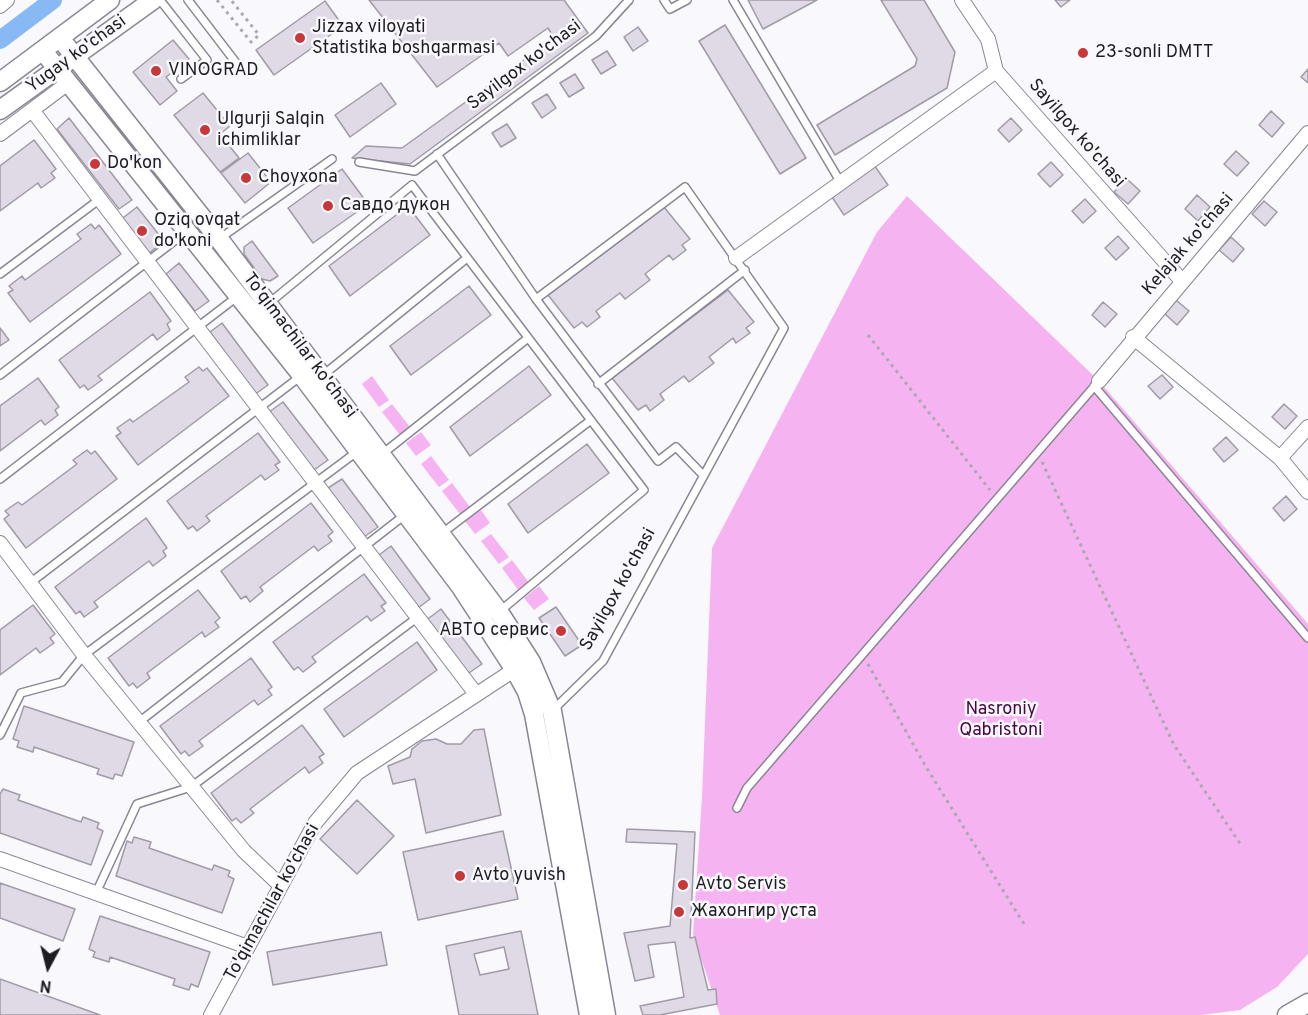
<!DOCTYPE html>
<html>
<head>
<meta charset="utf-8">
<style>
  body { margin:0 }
  #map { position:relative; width:1308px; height:1015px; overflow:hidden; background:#f8f8fd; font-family:Overpass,sans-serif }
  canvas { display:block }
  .north { position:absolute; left:18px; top:937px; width:60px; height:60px; -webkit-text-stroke:4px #f8f8fd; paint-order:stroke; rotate:187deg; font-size:16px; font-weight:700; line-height:24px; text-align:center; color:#1e1e22 }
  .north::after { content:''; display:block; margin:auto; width:21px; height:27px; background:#1e1e22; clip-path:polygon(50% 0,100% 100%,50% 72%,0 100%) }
</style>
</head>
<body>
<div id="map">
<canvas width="1308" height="1015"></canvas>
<div class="north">N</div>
</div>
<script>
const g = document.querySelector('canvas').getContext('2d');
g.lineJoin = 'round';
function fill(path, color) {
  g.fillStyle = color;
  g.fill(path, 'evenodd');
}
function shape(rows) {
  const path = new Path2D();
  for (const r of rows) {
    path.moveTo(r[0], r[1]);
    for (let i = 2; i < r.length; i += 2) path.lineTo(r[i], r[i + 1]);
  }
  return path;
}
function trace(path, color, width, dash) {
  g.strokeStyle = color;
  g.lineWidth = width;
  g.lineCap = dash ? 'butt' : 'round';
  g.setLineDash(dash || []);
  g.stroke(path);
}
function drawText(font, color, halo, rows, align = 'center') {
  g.font = font + ' Overpass,sans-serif';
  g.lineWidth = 5;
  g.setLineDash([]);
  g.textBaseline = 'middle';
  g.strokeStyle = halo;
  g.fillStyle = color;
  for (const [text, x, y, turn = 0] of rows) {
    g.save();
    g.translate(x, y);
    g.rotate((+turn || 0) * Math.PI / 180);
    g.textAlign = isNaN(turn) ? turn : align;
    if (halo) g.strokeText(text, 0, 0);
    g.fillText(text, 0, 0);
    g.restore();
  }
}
const green = shape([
  [907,196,1099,381,1308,624,1308,954,1277,987,1240,1010,1201,1015,720,1015,693,934,702,797,712,548,877,232],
  [372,376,389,400,379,407,362,384],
  [392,404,410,427,400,435,382,412],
  [421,432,431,445,416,456,406,443],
  [431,456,449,480,439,487,421,464],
  [452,483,470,507,460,514,442,491],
  [481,510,490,523,475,534,465,521],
  [491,534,509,557,499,564,481,541],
  [512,560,530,584,519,591,502,568],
  [539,586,549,599,534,610,524,598]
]);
const canal = shape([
  [0,40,53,0]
]);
const building = shape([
  [369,0,564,0,588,33,410,164,352,158,366,146,402,148,554,38,548,28,508,56,499,43,437,87,369,0],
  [748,0,817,0,763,29,748,0],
  [881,0,924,0,955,52,947,88,835,155,817,125,915,66,917,59,881,0],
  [1055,0,1070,0,1061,7,1055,0],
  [325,1,343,26,274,75,256,50,325,1],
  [725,25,806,158,780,174,699,41,725,25],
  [638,27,648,41,633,51,624,37,638,27],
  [173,40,189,59,166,77,177,91,160,105,133,72,173,40],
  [607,51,616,65,601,74,592,60,607,51],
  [1308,69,1308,83,1301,77,1308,69],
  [575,74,584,88,569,97,560,83,575,74],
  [381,83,396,104,350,137,335,115,381,83],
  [203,93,230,126,220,134,239,158,220,172,174,115,203,93],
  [547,94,556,108,542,118,532,103,547,94],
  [1271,111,1284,123,1272,137,1259,125,1271,111],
  [69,118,132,200,119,209,57,129,69,118],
  [1011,118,1022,130,1009,142,998,130,1011,118],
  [507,124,516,138,501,147,492,133,507,124],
  [34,140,56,169,51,173,55,178,41,188,38,183,0,211,0,166,34,140],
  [1236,151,1249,163,1237,176,1224,164,1236,151],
  [248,153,271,182,245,203,221,173,248,153],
  [1051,162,1063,175,1050,187,1038,174,1051,162],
  [874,165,888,185,844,215,830,194,874,165],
  [342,169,368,204,313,243,288,208,342,169],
  [1127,179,1140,191,1128,204,1114,192,1127,179],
  [1197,195,1210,207,1198,221,1185,209,1197,195],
  [1085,199,1096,211,1083,223,1072,211,1085,199],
  [1264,201,1277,212,1265,226,1252,214,1264,201],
  [408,206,430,235,350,296,329,266,408,206],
  [137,207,164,241,147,255,119,221,137,207],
  [664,207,690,239,682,245,686,250,673,260,669,255,645,274,650,280,625,299,620,293,596,311,600,317,587,327,582,322,574,328,548,295,664,207],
  [91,224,95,229,99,225,121,254,30,322,8,293,13,290,9,286,22,276,25,280,81,239,77,234,91,224],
  [1118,236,1129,248,1116,260,1105,248,1118,236],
  [1231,237,1244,249,1233,262,1219,250,1231,237],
  [252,241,278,276,270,281,262,279,244,254,244,247,252,241],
  [179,263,209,301,195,311,166,274,179,263],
  [469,286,491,315,411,375,390,346,469,286],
  [728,290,754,322,746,328,750,333,736,343,733,338,709,357,714,363,689,382,684,376,660,394,664,400,650,411,646,405,638,410,612,378,728,290],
  [150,292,171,321,167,324,170,330,157,340,153,334,98,376,102,380,88,390,84,385,80,388,59,360,150,292],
  [1176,300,1189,311,1177,325,1164,313,1176,300],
  [1103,302,1117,314,1105,327,1092,315,1103,302],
  [222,323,268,385,254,395,210,332,222,323],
  [0,328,9,340,0,346,0,328],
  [529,366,551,395,470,456,450,427,529,366],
  [199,367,203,371,207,368,229,396,138,465,116,436,121,433,117,428,130,419,133,422,189,382,185,377,199,367],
  [1162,375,1173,387,1160,399,1148,386,1162,375],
  [38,378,59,407,55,410,58,415,45,425,41,420,0,451,0,406,38,378],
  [283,402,328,460,314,470,269,412,283,402],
  [1284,404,1297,416,1285,429,1272,417,1284,404],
  [258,433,280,462,275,465,279,470,265,480,261,475,206,516,210,521,197,531,193,526,188,529,167,501,258,433],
  [1226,437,1238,450,1224,462,1213,449,1226,437],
  [587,444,609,473,528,533,508,504,587,444],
  [87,450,91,454,95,451,117,479,26,548,4,519,9,515,5,511,18,502,22,505,77,464,73,460,87,450],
  [342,479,378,527,364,537,328,488,342,479],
  [1286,496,1297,509,1284,521,1273,508,1286,496],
  [311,503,333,532,328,536,332,541,318,551,314,546,260,587,263,591,250,602,246,596,241,599,221,571,311,503],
  [146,518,167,548,163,551,166,556,153,566,149,561,94,602,98,607,84,617,80,611,76,614,55,587,146,518],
  [391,546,430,599,418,608,379,555,391,546],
  [364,574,386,603,381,606,385,611,371,621,367,616,312,657,316,662,303,672,298,667,294,670,273,642,364,574],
  [198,590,220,618,215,622,219,627,205,637,202,632,147,673,150,678,137,688,133,683,129,686,108,658,198,590],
  [33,605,55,634,50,638,54,643,40,653,36,648,0,675,0,630,33,605],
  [556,607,582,645,565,656,539,618,556,607],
  [441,609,482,664,466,675,425,621,441,609],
  [417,642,437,670,344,737,324,709,417,642],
  [251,658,272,687,268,690,272,695,258,705,254,700,199,741,203,746,189,756,185,751,181,754,160,726,251,658],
  [24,706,134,742,122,776,115,774,113,779,97,774,99,769,34,747,33,752,17,747,19,741,13,739,24,706],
  [302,725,324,754,319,757,323,763,309,773,305,767,250,809,254,813,241,823,236,818,232,821,211,793,302,725],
  [484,729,501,815,426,833,415,779,393,784,388,766,410,757,412,749,422,741,436,739,447,744,461,744,474,730,484,729],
  [3,789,20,795,18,800,81,822,83,817,99,823,97,828,103,831,91,865,0,833,0,794,3,789],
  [357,800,394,836,357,874,320,839,357,800],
  [627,829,695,832,690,938,695,937,708,990,716,989,717,1004,660,1015,643,1015,640,1006,684,997,675,942,648,945,654,977,635,981,624,933,670,926,677,844,626,842,627,829],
  [503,831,518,899,418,920,403,852,503,831],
  [134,837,151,842,149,848,212,870,214,865,230,871,228,876,234,879,222,913,116,876,127,841,132,843,134,837],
  [0,883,75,909,63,941,0,918,0,883],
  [100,916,210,952,198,987,191,984,189,990,173,985,175,979,110,957,109,962,93,957,95,952,89,949,100,916],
  [521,931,538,1015,459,1015,446,946,521,931],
  [381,932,387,965,273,985,267,952,381,932],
  [504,947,509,969,480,975,474,954,504,947],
  [0,979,100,1015,0,1015,0,979]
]);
const path = shape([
  [217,0,251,42,259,35,231,0],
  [868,335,990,490],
  [1042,462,1174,745,1241,845],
  [868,664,926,767,1024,924]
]);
const lane = shape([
  [160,0,207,60,181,79],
  [188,0,237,64],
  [664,0,670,9,687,0],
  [733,0,841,183],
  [437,154,536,299,658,461,676,447,703,475],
  [359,162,415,171,596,36,629,0],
  [219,239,332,159],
  [0,274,100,199],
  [536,299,685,187,784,328,603,661,553,710],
  [268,304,412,185,644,490,499,612],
  [0,375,186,232],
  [322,376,467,258],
  [598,384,745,270],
  [1094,386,1308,638],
  [381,455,528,338],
  [0,479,238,296],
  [441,534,591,420],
  [30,583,301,376],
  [139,722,406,514],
  [0,735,21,693,62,682,84,655,358,451],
  [737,808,747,788,1099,381],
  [96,893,137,804,191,787,418,617]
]);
const street = shape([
  [962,0,988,39,996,71,1182,281],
  [0,6,7,0],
  [32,110,476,694],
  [0,134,68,83],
  [736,258,996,71],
  [1133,337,1280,458,1308,492],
  [1099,381,1308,133],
  [1280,458,1308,427],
  [0,543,84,655,244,851,281,886],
  [0,859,248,947],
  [211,1015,315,823,357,773,523,664]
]);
const secondary = shape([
  [60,38,219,239,499,612,531,662,552,711,606,1015],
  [43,51,300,373,461,587,515,670,527,692,534,714,589,1015],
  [0,82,110,0],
  [0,110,153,0],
  [1287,1015,1308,1003]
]);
const markers = [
  [300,38,6,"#c7383b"],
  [1083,53,6,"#c7383b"],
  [156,71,6,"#c7383b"],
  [205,130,6,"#c7383b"],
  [95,164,6,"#c7383b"],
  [246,178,6,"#c7383b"],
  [328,206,6,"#c7383b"],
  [142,231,6,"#c7383b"],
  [561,631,6,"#c7383b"],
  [460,876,6,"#c7383b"],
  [683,885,6,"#c7383b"],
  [679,912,6,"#c7383b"]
];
const poiNames = [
  ["Jizzax viloyati",312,28],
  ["Statistika boshqarmasi",312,49],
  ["23-sonli DMTT",1095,53],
  ["VINOGRAD",168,71],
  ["Ulgurji Salqin",217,120],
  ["ichimliklar",217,141],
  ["Do'kon",107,164],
  ["Choyxona",258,178],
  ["Cавдо дукон",340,206],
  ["Oziq ovqat",154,221],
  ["do'koni",154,242],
  ["АВТО сервис",549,631,"right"],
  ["Avto yuvish",472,876],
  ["Avto Servis",695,885],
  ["Жахонгир уста",691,912]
];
const streetNames = [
  ["Yugay ko'chasi",77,55,-36],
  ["Sayilgox ko'chasi",525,66,-37],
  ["Sayilgox ko'chasi",1076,134,49],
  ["Kelajak ko'chasi",1189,245,-49],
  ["To'qimachilar ko'chasi",299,346,53],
  ["Sayilgox ko'chasi",619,590,-61],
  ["To'qimachilar ko'chasi",273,903,-61]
];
const parkNames = [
  ["Nasroniy",1001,710],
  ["Qabristoni",1001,731]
];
fill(green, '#f5b3f1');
trace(canal, '#88b9f4', 18);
fill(building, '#e0d9e6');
trace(building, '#a19ba7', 1.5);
trace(lane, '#898794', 10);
trace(street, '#898794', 16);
trace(secondary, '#898794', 21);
trace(path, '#a9a9ae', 3, [3, 4.5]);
trace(lane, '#fff', 7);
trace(street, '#fff', 14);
trace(secondary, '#fff', 18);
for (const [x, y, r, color] of markers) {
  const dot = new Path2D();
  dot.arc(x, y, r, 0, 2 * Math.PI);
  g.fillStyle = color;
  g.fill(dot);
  trace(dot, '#f8f8fd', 2);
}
drawText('18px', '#1e1e22', '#f8f8fd', poiNames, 'left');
drawText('18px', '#1e1e22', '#f8f8fd', streetNames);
drawText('18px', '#490649', '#f8f8fd', parkNames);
</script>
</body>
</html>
